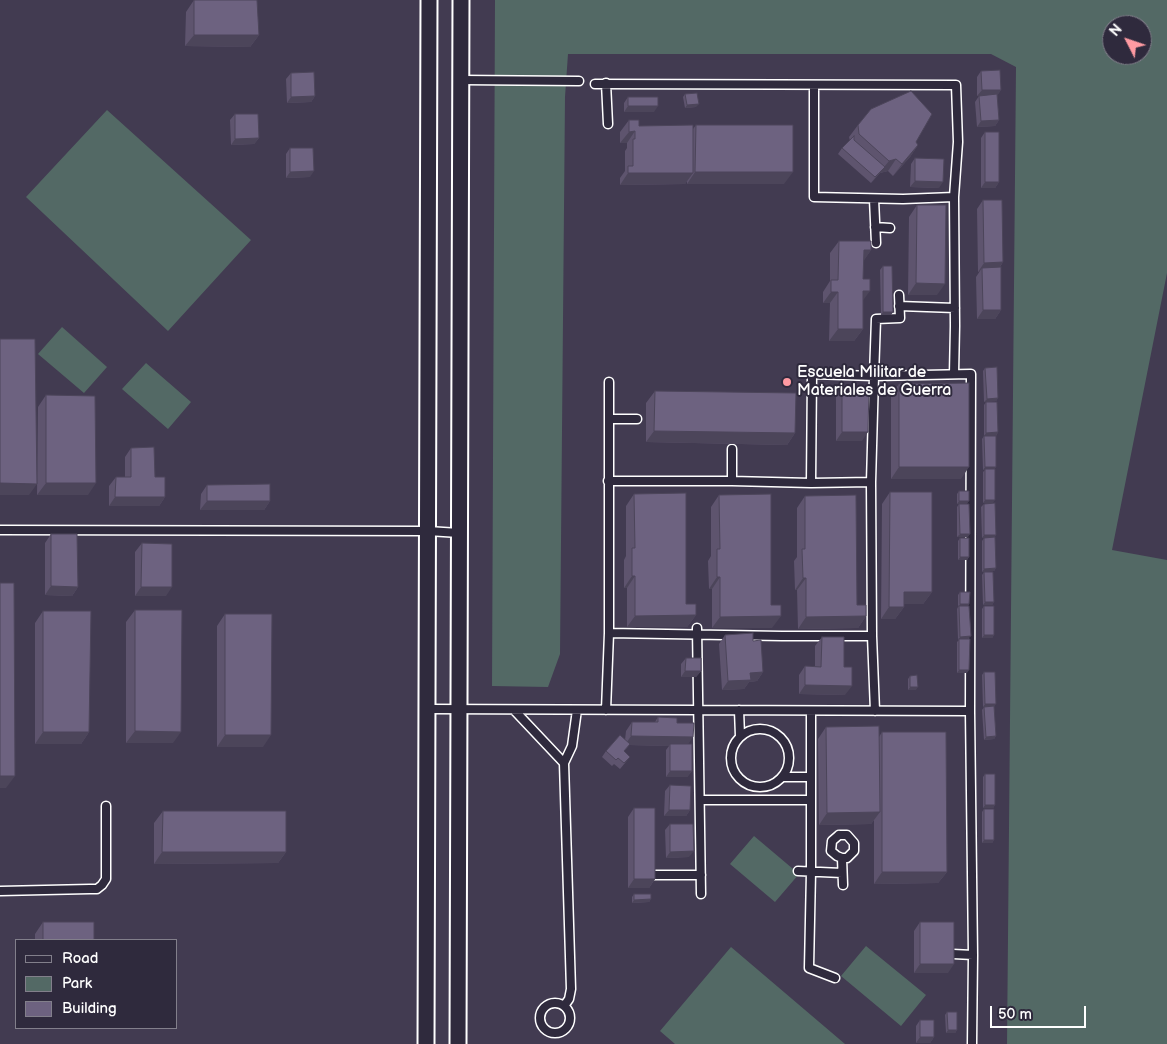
<!DOCTYPE html>
<html>
<head>
<meta charset="utf-8">
<style>
  body { margin:0 }
  #map { position:relative; width:1167px; height:1044px; overflow:hidden; background:#2f2a3d; font-family:"Balsamiq Sans",sans-serif }
  canvas { display:block }
  .legend { position:absolute; left:15px; top:939px; width:162px; height:90px; box-sizing:border-box; background:#2f2a3d; border:1px solid #827f8b; margin:0; padding:6px 9px; list-style:none; font-size:15px; color:#fff }
  .legend li { display:flex; align-items:center; gap:10px; height:25px }
  .legend b { width:25px; border:1px solid #827f8b }
  .north { position:absolute; left:1102px; top:15px; width:50px; height:50px; box-sizing:border-box; background:#2f2a3d; border:1px solid #827f8b; border-radius:50%; rotate:311deg; font-size:14px; font-weight:700; line-height:20px; text-align:center; color:#fff }
  .north::after { content:''; display:block; margin:auto; width:18px; height:22px; background:#ff9aa2; clip-path:polygon(50% 0,100% 100%,50% 72%,0 100%) }
  .scale { position:absolute; left:990px; top:1006px; width:96px; height:22px; box-sizing:border-box; border:2px solid #fff; border-top:0; padding-left:6px; font-size:15px; line-height:18px; white-space:nowrap; color:#fff; -webkit-text-stroke:4px #2f2a3d; paint-order:stroke }
</style>
</head>
<body>
<div id="map">
<canvas width="1167" height="1044"></canvas>
<ul class="legend">
<li><b style="height:6px;background:#2f2a3d"></b>Road</li>
<li><b style="height:14px;background:#536965"></b>Park</li>
<li><b style="height:14px;background:#6d6280"></b>Building</li>
</ul>
<div class="north">N</div>
<div class="scale">50 m</div>
</div>
<script>
const g = document.querySelector('canvas').getContext('2d');
g.lineJoin = 'round';
function fill(path, color) {
  g.fillStyle = color;
  g.fill(path, 'evenodd');
}
function shape(rows) {
  const path = new Path2D();
  for (const r of rows) {
    if (r.length === 3) {
      path.moveTo(r[0] + r[2], r[1]);
      path.arc(r[0], r[1], r[2], 0, 2 * Math.PI);
      continue;
    }
    path.moveTo(r[0], r[1]);
    for (let i = 2; i < r.length; i += 2) path.lineTo(r[i], r[i + 1]);
  }
  return path;
}
function trace(path, color, width, dash) {
  g.strokeStyle = color;
  g.lineWidth = width;
  g.lineCap = dash ? 'butt' : 'round';
  g.setLineDash(dash || []);
  g.stroke(path);
}
function drawText(font, color, halo, rows, align = 'center') {
  g.font = font + ' "Balsamiq Sans",sans-serif';
  g.lineWidth = 4;
  g.setLineDash([]);
  g.textBaseline = 'middle';
  g.strokeStyle = halo;
  g.fillStyle = color;
  for (const [text, x, y, turn = 0] of rows) {
    g.save();
    g.translate(x, y);
    g.rotate((+turn || 0) * Math.PI / 180);
    g.textAlign = isNaN(turn) ? turn : align;
    if (halo) g.strokeText(text, 0, 0);
    g.fillText(text, 0, 0);
    g.restore();
  }
}
const built = shape([
  [0,0,1167,0,1167,1044,0,1044],
  [1112,25,1142,25,1142,55,1112,55],
  [16,940,176,940,176,1028,16,1028]
]);
const green = shape([
  [495,0,1167,0,1167,273,1112,550,1167,560,1167,1044,1007,1044,1016,67,991,54,568,54,565,97,560,654,548,687,492,686],
  [1112,25,1142,25,1142,55,1112,55],
  [107,110,251,240,168,331,26,197],
  [62,327,107,367,84,393,38,354],
  [146,363,191,402,168,429,122,389],
  [754,836,799,874,775,902,730,864],
  [866,946,926,995,901,1026,841,976],
  [731,947,845,1044,675,1044,660,1031]
]);
const service = shape([
  [461,80,579,81],
  [606,83,608,124],
  [595,84,956,85,958,142,954,197,955,326,954,374],
  [814,85,814,197,903,199,954,197],
  [874,199,876,243],
  [875,227,890,228],
  [899,295,900,318,876,319,874,376,971,374,970,711,973,955,972,1044],
  [899,306,955,308],
  [609,419,637,419],
  [608,481,732,481,811,483,871,482],
  [732,481,732,449],
  [0,530,428,531,459,533],
  [697,628,701,894],
  [609,633,782,636,872,636,871,482,874,376,812,374,811,483],
  [872,636,875,711],
  [427,709,970,711],
  [514,710,564,763],
  [606,710,609,633,609,382],
  [739,710,740,736],
  [811,711,811,872,809,968,835,978],
  [760,758,29],
  [782,777,811,777],
  [700,800,811,800],
  [839,835,847,835,854,843,854,851,847,858,842,858,837,856,831,851,832,841,839,835],
  [842,858,843,885],
  [798,871,842,873],
  [654,875,701,875],
  [0,891,90,889,97,889,102,885,106,879,106,806],
  [953,954,973,955],
  [555,1018,15],
  [564,1006,569,999,571,989,564,763,572,746,577,710]
]);
const minor = shape([
  [426,1044,429,0],
  [458,1044,461,0]
]);
const wall = shape([
  [194,0,259,35,250,47,185,46,186,12],
  [981,71,1001,90,997,95,999,120,995,126,977,127,975,102,979,96,980,96,977,96,977,77],
  [291,73,315,96,311,102,287,103,286,79],
  [685,94,696,107,685,108,683,97],
  [628,97,654,112,624,112,624,103],
  [235,114,259,138,254,144,231,145,230,120],
  [629,120,639,126,693,129,696,125,784,184,687,184,687,181,685,184,620,185,620,178,625,171,625,151,627,148,627,143,620,143,620,132],
  [858,125,916,142,918,145,910,157,893,176,888,171,880,173,871,183,838,154,842,148,850,141,849,137],
  [985,132,999,182,995,188,981,188,981,138],
  [290,148,310,177,286,178,286,154],
  [915,158,939,188,910,187,911,164],
  [983,200,1003,262,1000,267,1001,310,995,319,977,319,976,277,980,271,978,272,977,209],
  [917,205,937,295,908,295,909,217],
  [839,241,871,250,863,261,863,329,854,341,829,341,830,303,823,303,823,292,830,281,830,253],
  [883,266,893,312,891,315,881,315,880,270],
  [985,368,998,398,996,401,984,402,983,371],
  [899,384,961,479,891,479,891,395],
  [842,386,862,441,836,441,836,395],
  [655,391,795,433,787,445,646,442,646,403],
  [46,395,88,495,37,495,38,407],
  [986,402,998,432,996,436,984,436,984,405],
  [984,436,996,467,994,469,993,503,983,503,983,472,985,470,983,470,982,439],
  [131,448,155,477,165,497,159,506,109,506,109,486,116,477,125,477,125,457],
  [207,485,270,501,264,510,200,510,201,494],
  [959,491,967,504,968,537,957,537,957,507,959,504,957,504,957,494],
  [890,492,932,592,923,604,904,604,904,607,895,619,881,619,882,504],
  [634,494,686,604,696,615,687,627,627,627,627,588,624,588,624,560,626,556,626,506],
  [719,495,771,605,772,628,712,628,712,589,709,589,708,561,711,556,711,507],
  [805,496,857,605,866,616,858,628,798,629,797,590,795,590,794,561,797,557,797,508],
  [984,504,996,535,994,537,996,568,994,571,982,572,982,541,984,538,982,538,981,507],
  [51,534,78,587,72,596,45,595,45,543],
  [960,538,969,557,967,560,958,560,958,541],
  [142,543,166,596,135,596,135,552],
  [984,572,994,602,992,605,983,605,982,575],
  [960,592,969,604,968,606,969,639,967,673,957,673,957,642,959,640,958,640,957,609,958,607,958,595],
  [984,606,994,635,992,638,982,638,982,609],
  [135,610,173,743,126,743,126,622],
  [43,611,89,732,81,744,35,744,35,623],
  [225,614,263,747,217,747,217,626],
  [725,635,753,641,763,672,757,681,749,682,744,689,722,690,719,644],
  [822,637,844,667,845,695,799,694,799,675,805,666,815,666,815,646],
  [686,658,701,671,696,677,681,677,681,664],
  [984,672,994,707,996,736,994,739,984,740,982,710,984,707,983,707,982,675],
  [910,676,916,690,908,690,908,679],
  [658,717,677,723,688,744,692,771,687,777,666,777,666,750,669,746,629,745,624,751,630,757,620,769,614,764,612,766,602,757,606,751,625,740,626,731,632,722,655,722],
  [826,727,879,737,882,732,947,872,938,883,874,884,874,820,871,824,819,825,818,739],
  [985,774,995,805,993,808,983,808,983,777],
  [670,785,690,810,686,816,664,816,665,791],
  [634,808,655,879,649,888,628,888,628,817],
  [984,809,994,840,992,843,982,843,982,812],
  [163,811,286,852,278,863,154,864,154,823],
  [670,824,689,857,666,858,665,830],
  [634,894,651,899,649,902,632,903,632,897],
  [43,922,94,940,35,940,35,934],
  [920,922,948,973,914,973,914,931],
  [947,1012,957,1030,955,1033,946,1033,945,1015],
  [920,1020,934,1037,930,1043,916,1043,916,1026]
]);
const shadedWall = shape([
  [194,35,259,35,250,47,185,46],
  [982,90,1001,90,997,96,977,96],
  [315,96,311,102,287,103,291,97],
  [699,104,696,107,685,108,687,105],
  [628,106,658,106,654,112,624,112],
  [999,120,995,126,977,127,981,121],
  [635,131,627,143,620,143,629,132],
  [259,138,254,144,231,145,235,139],
  [918,145,910,157,893,176,902,164],
  [896,159,888,171,880,173,871,183,889,161],
  [314,171,310,177,286,178,290,172],
  [695,172,793,172,784,184,687,184],
  [628,173,693,173,685,184,620,185],
  [915,181,943,182,939,188,910,187],
  [985,182,999,182,995,188,981,188],
  [864,250,871,250,863,262],
  [1003,262,997,271,982,268,980,271,978,272,984,263],
  [916,283,945,284,937,295,908,295],
  [863,291,870,291,861,303],
  [831,292,838,292,830,303,823,303],
  [983,310,1001,310,995,319,977,319],
  [883,312,893,312,891,315,881,315],
  [838,329,863,329,854,341,829,341],
  [998,398,996,401,984,402,987,399],
  [654,431,795,433,787,445,646,442],
  [842,432,868,432,862,441,836,441],
  [998,432,996,436,984,436,986,433],
  [899,467,969,467,961,479,891,479],
  [985,467,996,467,994,470,983,470],
  [0,483,37,484,29,495,0,495],
  [46,483,96,483,88,495,37,495],
  [115,497,165,497,159,506,109,506],
  [985,500,995,500,993,503,983,503],
  [207,501,270,501,264,510,200,510],
  [959,501,969,501,967,504,957,504],
  [960,534,970,534,968,537,957,537],
  [984,535,996,535,994,538,982,538],
  [960,557,969,557,967,560,958,560],
  [996,568,994,571,982,572,984,569],
  [632,576,635,576,627,588,624,588],
  [717,577,720,577,712,589,709,589],
  [803,578,806,578,797,590,795,590],
  [51,586,78,587,72,596,45,595],
  [141,587,172,587,166,596,135,596],
  [904,592,932,592,923,604,895,604],
  [985,602,994,602,992,605,983,605],
  [960,604,969,604,967,607,958,607],
  [889,607,904,607,895,619,881,619],
  [696,615,687,627,627,627,635,616],
  [781,616,772,628,712,628,720,617],
  [866,616,858,628,798,629,806,617],
  [984,635,994,635,992,638,982,638],
  [971,636,968,639,958,640,960,637],
  [959,670,969,670,967,673,957,673],
  [685,671,701,671,696,677,681,677],
  [763,672,757,681,749,682,744,689,722,690,728,681,750,673],
  [805,685,852,686,845,695,799,694],
  [910,687,918,687,916,690,908,690],
  [985,704,996,704,994,707,983,707],
  [135,731,181,732,173,743,126,743],
  [43,732,89,732,81,744,35,744],
  [225,735,271,735,263,747,217,747],
  [631,736,693,737,687,746,670,744,669,746,629,745,619,757,625,745],
  [996,736,994,739,984,740,986,737],
  [670,771,692,771,687,777,666,777],
  [0,776,15,776,6,788,0,788],
  [985,805,995,805,993,808,983,808],
  [669,810,690,810,686,816,664,816],
  [880,812,871,824,819,825,827,813],
  [984,840,994,840,992,843,982,843],
  [694,851,689,857,666,858,670,852],
  [162,852,286,852,278,863,154,864],
  [882,872,947,872,938,883,874,884],
  [634,879,655,879,649,888,628,888],
  [651,899,649,902,632,903,634,900],
  [920,964,954,964,948,973,914,973],
  [948,1030,957,1030,955,1033,946,1033],
  [920,1037,934,1037,930,1043,916,1043]
]);
const building = shape([
  [194,0,257,0,259,35,194,35,194,0],
  [1000,70,1001,90,982,90,981,71,1000,70],
  [314,72,315,96,291,97,291,73,314,72],
  [911,91,932,114,916,142,918,145,902,164,896,159,889,161,859,134,858,125,871,109,911,91],
  [697,93,699,104,687,105,685,94,697,93],
  [997,94,999,120,981,121,979,96,997,94],
  [628,97,658,97,658,106,628,106,628,97],
  [235,114,258,114,259,138,235,139,235,114],
  [629,120,639,120,639,126,693,125,693,173,628,173,628,166,633,166,633,139,635,139,635,131,629,132,629,120],
  [696,125,793,125,793,172,695,172,696,125],
  [985,132,999,132,999,182,985,182,985,132],
  [854,136,854,140,885,167,875,177,842,148,854,136],
  [290,148,313,148,314,171,290,172,290,148],
  [915,158,944,159,943,182,915,181,915,158],
  [983,200,1002,200,1003,262,984,263,983,200],
  [917,205,946,205,945,284,916,283,917,205],
  [839,241,871,241,871,250,864,250,863,279,870,279,870,291,863,291,863,329,838,329,838,292,831,292,831,280,838,280,839,241],
  [883,266,892,266,893,312,883,312,883,266],
  [1001,267,1001,310,983,310,982,268,1001,267],
  [0,339,35,339,37,484,0,483,0,339],
  [997,367,998,398,987,399,985,368,997,367],
  [969,383,969,467,899,467,899,384,969,383],
  [842,386,869,386,868,432,842,432,842,386],
  [655,391,796,393,795,433,654,431,655,391],
  [46,395,95,396,96,483,46,483,46,395],
  [986,402,997,402,998,432,986,433,986,402],
  [984,436,996,436,996,467,985,467,984,436],
  [154,447,155,477,165,477,165,497,115,497,116,477,131,477,131,448,154,447],
  [985,469,995,469,995,500,985,500,985,469],
  [270,484,270,501,207,501,207,485,270,484],
  [959,491,969,491,969,501,959,501,959,491],
  [890,492,932,492,932,592,904,592,904,607,889,607,890,492],
  [686,493,686,604,696,604,696,615,635,616,635,576,632,576,632,548,635,548,634,494,686,493],
  [771,494,771,605,781,605,781,616,720,617,720,577,717,577,717,549,720,549,719,495,771,494],
  [856,495,857,605,866,605,866,616,806,617,806,578,803,578,802,549,805,549,805,496,856,495],
  [995,503,996,535,984,535,984,504,995,503],
  [959,504,969,504,970,534,960,534,959,504],
  [51,534,77,534,78,587,51,586,51,534],
  [995,537,996,568,984,569,984,538,995,537],
  [960,538,969,538,969,557,960,557,960,538],
  [142,543,172,544,172,587,141,587,142,543],
  [984,572,993,572,994,602,985,602,984,572],
  [0,583,14,583,15,776,0,776,0,583],
  [960,592,970,592,969,604,960,604,960,592],
  [959,606,969,606,971,636,960,637,959,606],
  [984,606,994,606,994,635,984,635,984,606],
  [135,610,182,610,181,732,135,731,135,610],
  [43,611,91,611,89,732,43,732,43,611],
  [225,614,272,614,271,735,225,735,225,614],
  [753,633,753,641,761,640,763,672,750,673,751,680,728,681,725,635,753,633],
  [822,637,844,637,844,667,852,667,852,686,805,685,805,666,821,667,822,637],
  [959,639,970,639,969,670,959,670,959,639],
  [686,658,701,658,701,671,685,671,686,658],
  [984,672,995,672,996,704,985,704,984,672],
  [917,675,918,687,910,687,910,676,917,675],
  [994,706,996,736,986,737,984,707,994,706],
  [658,717,677,718,677,723,694,723,693,737,631,736,632,722,658,722,658,717],
  [879,726,880,812,827,813,826,727,879,726],
  [882,732,946,732,947,872,882,872,882,732],
  [620,735,630,744,624,751,630,757,624,763,618,758,616,760,606,751,620,735],
  [670,744,692,744,692,771,670,771,670,744],
  [985,774,995,774,995,805,985,805,985,774],
  [670,785,691,786,690,810,669,810,670,785],
  [634,808,655,808,655,879,634,879,634,808],
  [984,809,994,809,994,840,984,840,984,809],
  [163,811,286,811,286,852,162,852,163,811],
  [670,824,693,824,694,851,670,852,670,824],
  [634,894,651,894,651,899,634,900,634,894],
  [43,922,94,922,94,940,43,940,43,922],
  [920,922,954,922,954,964,920,964,920,922],
  [947,1012,957,1012,957,1030,948,1030,947,1012],
  [920,1020,934,1020,934,1037,920,1037,920,1020]
]);
const markers = [
  [787,382,5,"#ff9aa2"]
];
const poiNames = [
  ["Escuela Militar de",797,373],
  ["Materiales de Guerra",797,391]
];
fill(built, '#423b51');
fill(green, '#536965');
trace(service, '#fff', 11);
trace(minor, '#fff', 19);
trace(service, '#2f2a3d', 8);
trace(minor, '#2f2a3d', 15);
fill(wall, '#5e546e');
fill(shadedWall, '#4c455a');
fill(building, '#6d6280');
trace(building, '#4c455a', 1);
for (const [x, y, r, color] of markers) {
  const dot = new Path2D();
  dot.arc(x, y, r, 0, 2 * Math.PI);
  g.fillStyle = color;
  g.fill(dot);
  trace(dot, '#2f2a3d', 2);
}
drawText('16px', '#fff', '#2f2a3d', poiNames, 'left');
</script>
</body>
</html>
